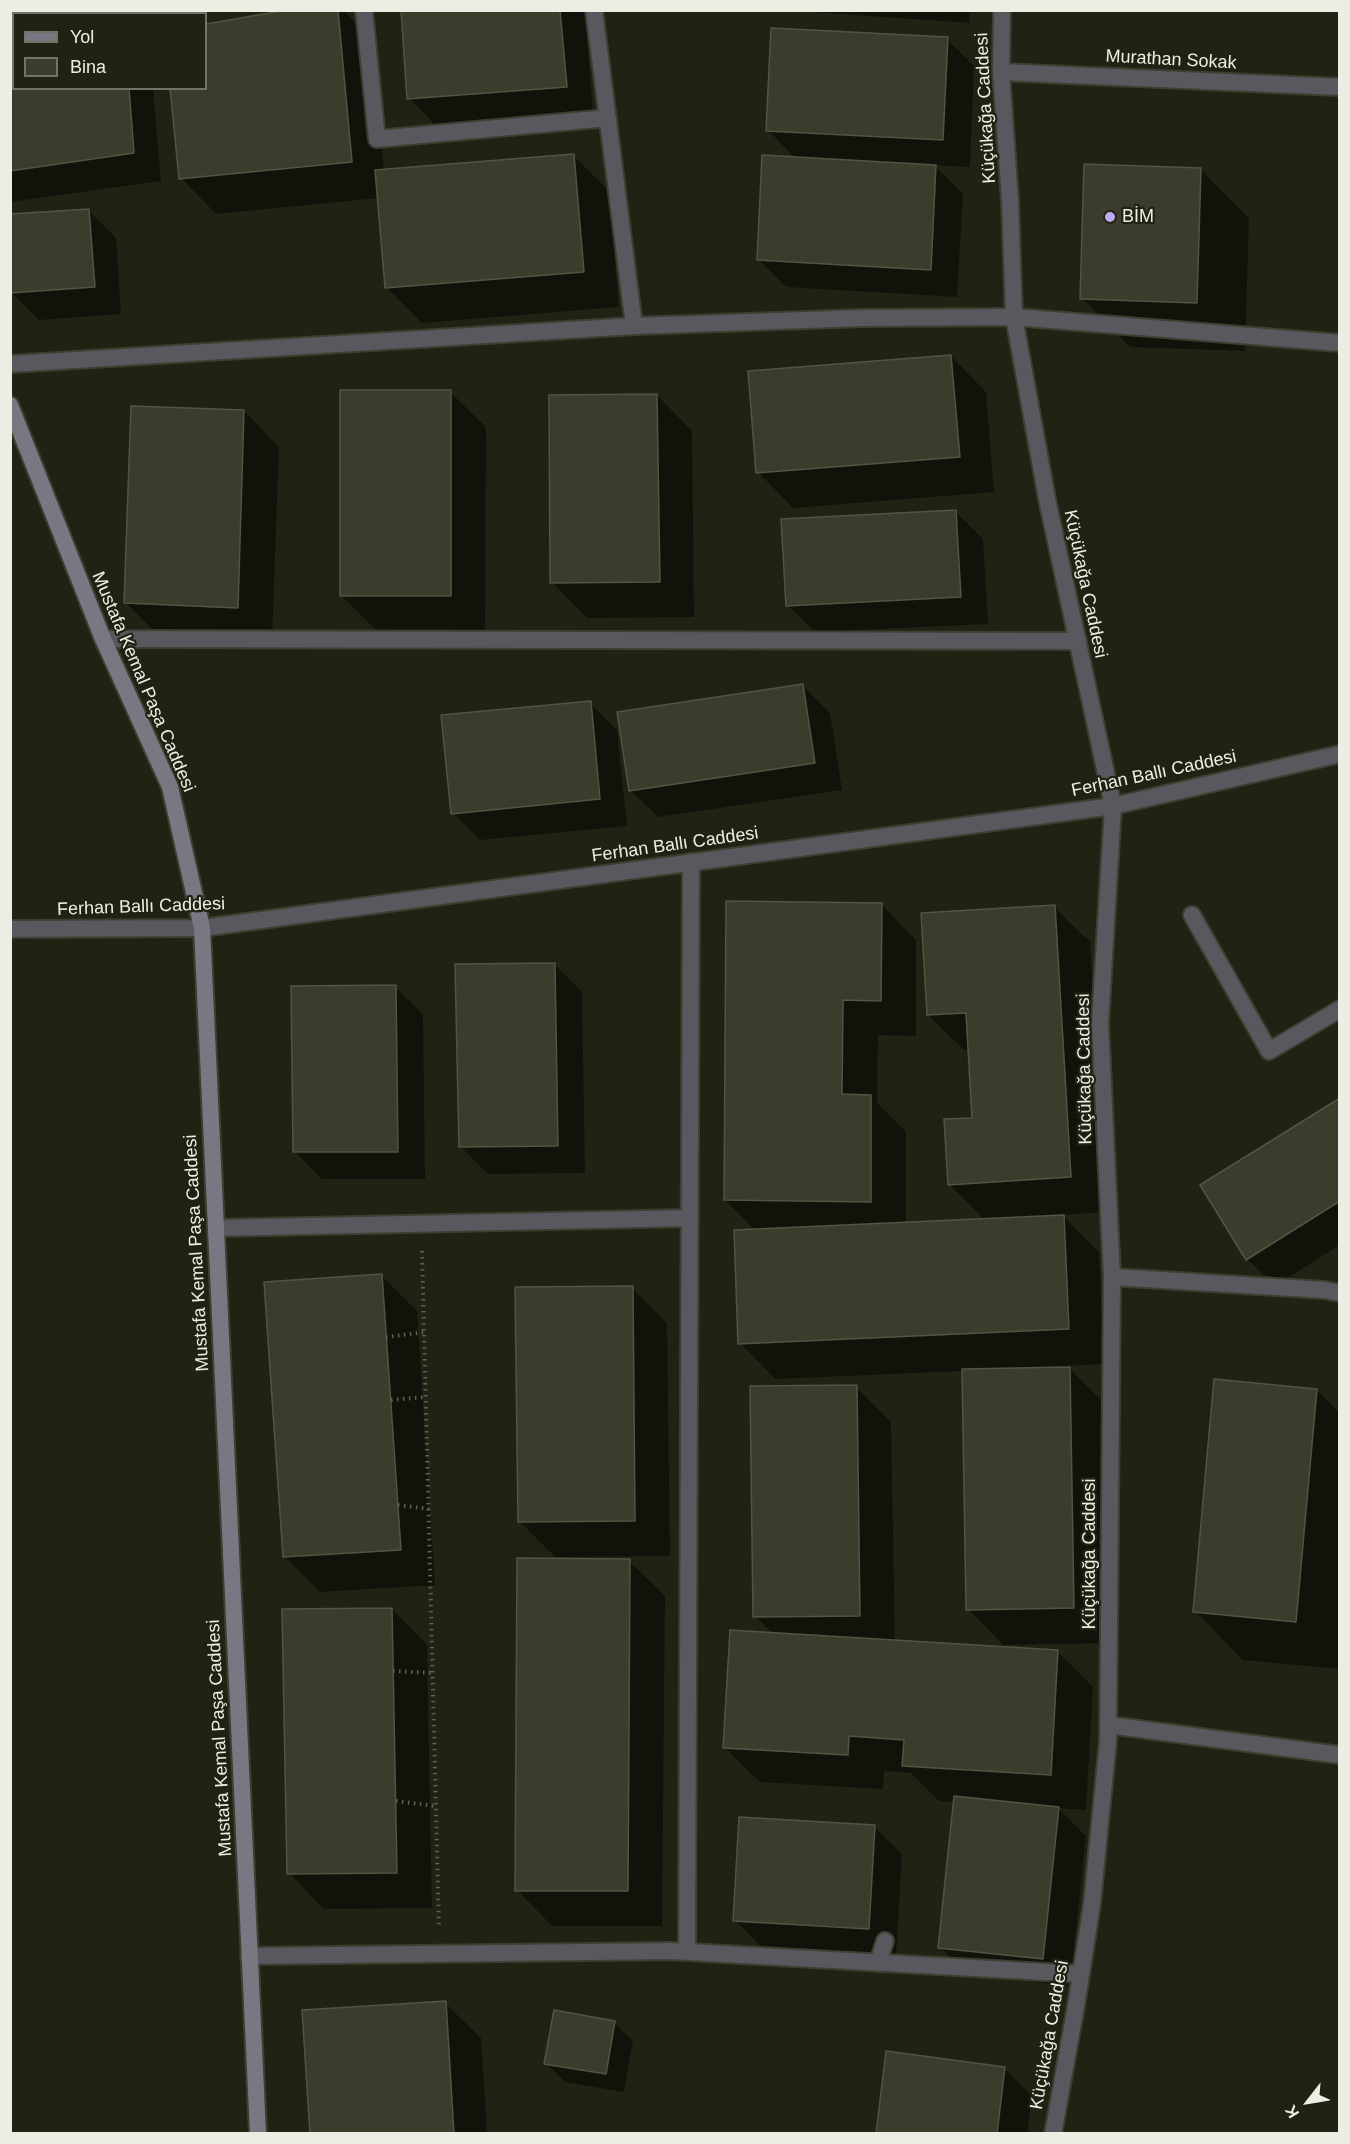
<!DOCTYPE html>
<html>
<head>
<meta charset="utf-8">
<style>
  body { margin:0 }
  #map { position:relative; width:1350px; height:2144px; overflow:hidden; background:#222214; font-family:Arial,sans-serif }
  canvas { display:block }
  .frame { position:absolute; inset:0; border:12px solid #edede4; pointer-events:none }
  .legend { position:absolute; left:12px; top:12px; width:195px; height:78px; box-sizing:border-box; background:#222214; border:2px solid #737367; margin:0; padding:8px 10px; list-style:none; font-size:18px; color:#edede4 }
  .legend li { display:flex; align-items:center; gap:12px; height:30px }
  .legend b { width:30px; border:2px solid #737367 }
  .north { position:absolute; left:1278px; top:2072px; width:60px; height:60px; -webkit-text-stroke:4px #222214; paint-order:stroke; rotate:239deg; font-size:16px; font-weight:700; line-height:24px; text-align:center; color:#edede4 }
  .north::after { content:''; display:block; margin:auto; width:21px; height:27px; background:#edede4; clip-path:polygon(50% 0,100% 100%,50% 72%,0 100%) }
</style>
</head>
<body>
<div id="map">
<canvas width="1350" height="2144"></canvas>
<div class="frame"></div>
<ul class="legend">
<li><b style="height:8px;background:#7a7782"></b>Yol</li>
<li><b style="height:16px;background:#3c3c2d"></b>Bina</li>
</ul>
<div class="north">K</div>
</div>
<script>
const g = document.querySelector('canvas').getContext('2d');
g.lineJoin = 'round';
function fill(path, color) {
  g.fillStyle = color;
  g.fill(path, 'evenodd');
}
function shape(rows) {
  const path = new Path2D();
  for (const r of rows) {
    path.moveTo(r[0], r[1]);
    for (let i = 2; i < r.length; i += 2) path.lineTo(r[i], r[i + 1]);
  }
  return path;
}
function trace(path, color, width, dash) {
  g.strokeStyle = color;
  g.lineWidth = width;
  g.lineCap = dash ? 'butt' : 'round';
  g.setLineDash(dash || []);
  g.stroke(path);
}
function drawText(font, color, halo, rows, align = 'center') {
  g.font = font + ' Arial,sans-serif';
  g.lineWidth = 4.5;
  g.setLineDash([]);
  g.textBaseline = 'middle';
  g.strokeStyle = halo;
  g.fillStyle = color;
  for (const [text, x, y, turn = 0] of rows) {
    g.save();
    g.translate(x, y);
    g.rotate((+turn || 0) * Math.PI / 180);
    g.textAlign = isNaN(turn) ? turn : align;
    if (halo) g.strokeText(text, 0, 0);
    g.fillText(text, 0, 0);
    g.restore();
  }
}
const shadow = shape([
  [297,10,343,10,372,40,384,170,573,155,609,191,619,307,422,323,387,288,379,198,216,214,181,178,206,88,206,25],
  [402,10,585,10,593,114,436,126,409,98],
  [810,10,970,10,969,23,812,12],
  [947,39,974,66,970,167,934,165,963,194,957,297,786,287,758,259,795,158,768,130],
  [10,68,14,88,153,88,161,181,10,202],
  [1200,169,1249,218,1245,351,1130,347,1082,298],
  [89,211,116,238,121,314,39,320,11,292],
  [951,356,986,392,994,492,793,508,758,472],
  [450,392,486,427,485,631,377,631,341,595],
  [657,395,692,431,694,617,587,618,552,582],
  [244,411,279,447,272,642,161,638,126,603],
  [956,512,983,539,988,624,815,632,787,605],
  [802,685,830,713,842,790,658,817,630,790],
  [590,703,617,730,627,826,480,840,453,813],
  [881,904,916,940,916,1036,878,1035,877,1103,906,1132,906,1224,985,1220,949,1184,973,1119,969,1050,964,1050,928,1015,1054,907,1090,942,1106,1212,1062,1215,1099,1252,1104,1364,1067,1366,1105,1404,1109,1643,1003,1645,968,1609,963,1371,775,1379,740,1343,756,1231,725,1200],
  [554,964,582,992,585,1173,488,1174,461,1147],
  [395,987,423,1014,425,1179,322,1179,294,1151],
  [1340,1100,1340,1245,1275,1286,1247,1259],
  [382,1276,417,1311,435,1585,320,1592,285,1557],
  [632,1288,667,1323,670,1556,555,1557,519,1521],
  [856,1387,891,1422,895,1641,1057,1651,1093,1687,1086,1810,1058,1808,1086,1836,1070,1986,967,1975,940,1947,955,1802,939,1801,911,1773,884,1771,883,1789,760,1782,724,1747,773,1634,755,1616],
  [1316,1390,1340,1413,1340,1669,1243,1660,1195,1611],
  [629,1561,665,1596,662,1926,552,1926,517,1890],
  [392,1609,427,1645,432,1908,324,1909,289,1873],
  [874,1827,902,1854,896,1956,762,1948,735,1920],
  [445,2003,481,2038,487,2134,312,2134],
  [614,2023,633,2041,624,2092,565,2082,546,2063],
  [1004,2068,1032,2096,1027,2134,877,2134]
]);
const building = shape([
  [287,10,338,10,352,162,179,179,170,88,206,88,206,24,287,10],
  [401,10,560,10,567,87,407,99,401,10],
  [771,28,948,37,943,140,766,131,771,28],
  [10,66,14,66,14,88,129,88,134,153,10,171,10,66],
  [574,154,584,272,385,288,375,170,574,154],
  [762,155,936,165,931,270,757,260,762,155],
  [1084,164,1201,168,1197,303,1080,299,1084,164],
  [89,209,95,287,10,293,10,214,89,209],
  [951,355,960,457,756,473,748,371,951,355],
  [340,390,451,390,451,596,340,596,340,390],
  [657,394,660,582,550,583,549,395,657,394],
  [131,406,244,410,238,608,124,603,131,406],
  [956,510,961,597,786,606,781,519,956,510],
  [803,684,815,763,629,791,617,712,803,684],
  [591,701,600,799,451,814,441,715,591,701],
  [726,901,882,903,881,1001,843,1000,842,1094,871,1095,871,1202,724,1200,726,901],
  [1055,905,1071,1177,948,1185,944,1119,972,1118,966,1013,927,1015,921,913,1055,905],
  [555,963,558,1146,459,1147,455,964,555,963],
  [396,985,398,1152,293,1152,291,986,396,985],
  [1340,1098,1340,1201,1246,1260,1200,1185,1340,1098],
  [1064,1215,1069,1329,738,1344,734,1230,1064,1215],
  [382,1274,401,1550,283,1557,264,1282,382,1274],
  [633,1286,635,1521,518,1522,515,1287,633,1286],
  [1070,1367,1074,1608,966,1610,962,1369,1070,1367],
  [1214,1379,1317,1389,1296,1622,1193,1612,1214,1379],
  [857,1385,860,1616,753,1617,750,1386,857,1385],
  [517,1558,630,1559,628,1891,515,1891,517,1558],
  [392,1608,397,1873,287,1874,282,1609,392,1608],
  [730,1630,1058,1650,1051,1775,902,1766,904,1740,849,1736,848,1755,723,1748,730,1630],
  [954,1796,1059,1807,1043,1959,938,1948,954,1796],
  [739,1817,875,1825,869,1929,733,1921,739,1817],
  [446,2001,454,2134,310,2134,302,2010,446,2001],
  [554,2010,615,2021,606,2074,544,2064,554,2010],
  [886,2051,1005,2067,997,2134,876,2134,886,2051]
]);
const path = shape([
  [422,1251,439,1928],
  [386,1337,425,1332],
  [391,1400,426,1397],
  [398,1505,429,1509],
  [393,1671,433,1673],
  [396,1801,436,1806]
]);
const service = shape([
  [1192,915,1269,1051,1340,1009]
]);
const minor = shape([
  [364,10,377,139,608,118],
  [594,10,634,326],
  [1001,72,1340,87],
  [10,364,634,326,863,318,1014,317,1340,343],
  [103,639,1078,641],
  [216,1228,690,1218],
  [1112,1277,1325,1290,1340,1293],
  [1108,1725,1340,1755],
  [687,1952,691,862],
  [249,1956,671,1951,1081,1974],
  [878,1963,885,1941],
  [1053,2134,1076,2006,1092,1904,1108,1741,1112,1277,1100,1023,1113,806]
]);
const tertiary = shape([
  [1002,10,1001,72,1010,200,1014,317,1047,499,1113,806],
  [10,929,202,928,1113,806,1340,754]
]);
const secondary = shape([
  [10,405,103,639,170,787,202,928,258,2134]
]);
const markers = [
  [1110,217,6,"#bfa9f4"]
];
const streetNames = [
  ["Murathan Sokak",1171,60,3],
  ["Küçükağa Caddesi",986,108,-93],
  ["Küçükağa Caddesi",1085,584,78],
  ["Mustafa Kemal Paşa Caddesi",143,682,67],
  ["Ferhan Ballı Caddesi",1154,774,-12],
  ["Ferhan Ballı Caddesi",675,845,-8],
  ["Ferhan Ballı Caddesi",141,907,-2],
  ["Küçükağa Caddesi",1085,1069,-91],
  ["Mustafa Kemal Paşa Caddesi",197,1253,-93],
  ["Küçükağa Caddesi",1090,1554,-90],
  ["Mustafa Kemal Paşa Caddesi",220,1738,-93],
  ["Küçükağa Caddesi",1050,2035,-80]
];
const poiNames = [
  ["BİM",1122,217]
];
fill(shadow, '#0007');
fill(building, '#3c3c2d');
trace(building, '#545444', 1.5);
trace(service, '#3e3e31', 20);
trace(minor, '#3e3e31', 20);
trace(tertiary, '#3e3e31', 20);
trace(secondary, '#3e3e31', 20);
trace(path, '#606053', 4, [1.5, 4.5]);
trace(service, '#5a585f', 16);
trace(minor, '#5a585f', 16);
trace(tertiary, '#5a585f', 16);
trace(secondary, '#7a7782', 16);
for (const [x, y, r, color] of markers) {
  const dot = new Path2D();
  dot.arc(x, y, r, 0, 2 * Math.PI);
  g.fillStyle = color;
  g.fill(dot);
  trace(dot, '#222214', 2);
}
drawText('18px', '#edede4', '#222214', streetNames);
drawText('18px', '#edede4', '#222214', poiNames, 'left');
</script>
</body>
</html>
